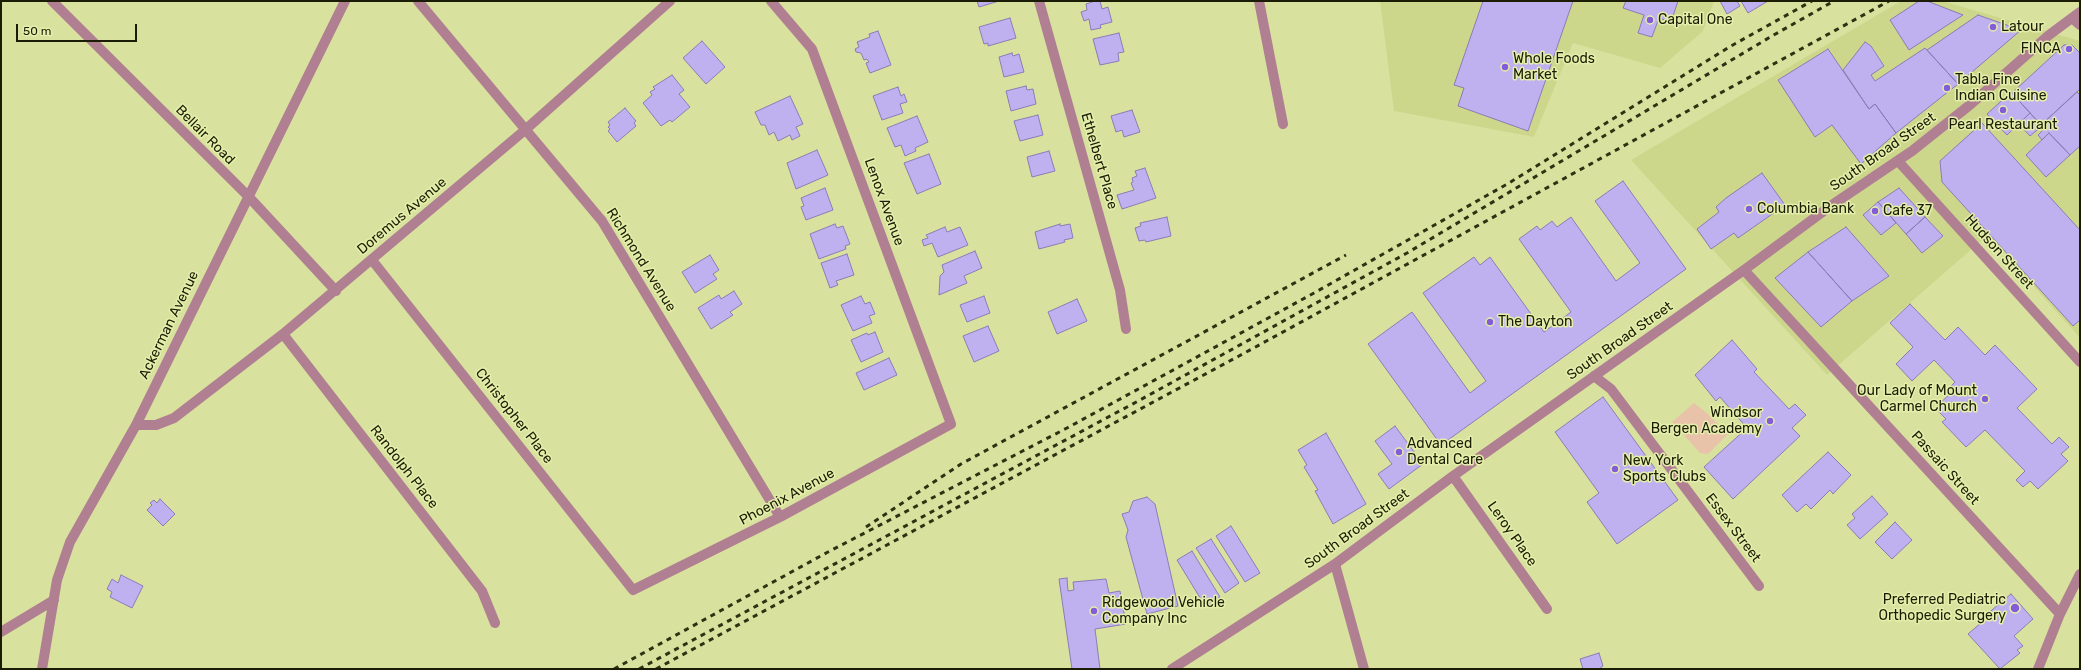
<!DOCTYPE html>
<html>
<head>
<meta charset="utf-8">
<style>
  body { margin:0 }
  #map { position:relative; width:2081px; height:670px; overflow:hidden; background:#d8e29e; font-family:Rubik,sans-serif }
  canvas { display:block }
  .frame { position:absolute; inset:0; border:2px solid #1a1d03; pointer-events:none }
  .scale { position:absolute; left:16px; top:24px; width:121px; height:18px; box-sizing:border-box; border:2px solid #1a1d03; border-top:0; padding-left:5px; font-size:12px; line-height:14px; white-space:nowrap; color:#1a1d03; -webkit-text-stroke:3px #e5efab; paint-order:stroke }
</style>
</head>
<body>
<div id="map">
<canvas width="2081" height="670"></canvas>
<div class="frame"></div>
<div class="scale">50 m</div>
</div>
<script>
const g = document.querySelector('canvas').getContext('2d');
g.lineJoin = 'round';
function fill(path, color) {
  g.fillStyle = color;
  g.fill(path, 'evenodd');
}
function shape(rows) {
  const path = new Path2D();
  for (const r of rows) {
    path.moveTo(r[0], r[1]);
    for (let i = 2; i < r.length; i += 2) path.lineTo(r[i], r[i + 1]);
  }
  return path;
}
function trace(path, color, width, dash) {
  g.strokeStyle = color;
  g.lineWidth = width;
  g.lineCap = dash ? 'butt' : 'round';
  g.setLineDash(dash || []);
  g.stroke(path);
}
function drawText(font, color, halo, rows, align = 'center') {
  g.font = font + ' Rubik,sans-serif';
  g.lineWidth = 3;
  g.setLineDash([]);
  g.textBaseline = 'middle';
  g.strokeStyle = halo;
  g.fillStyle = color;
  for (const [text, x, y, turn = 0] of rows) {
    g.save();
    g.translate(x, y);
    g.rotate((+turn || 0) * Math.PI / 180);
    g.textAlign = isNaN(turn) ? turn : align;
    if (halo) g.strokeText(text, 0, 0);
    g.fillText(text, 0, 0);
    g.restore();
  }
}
const built = shape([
  [1380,1,1714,1,1703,31,1660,68,1573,43,1534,137,1394,111],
  [1901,1,1942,1,2080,41,2080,338,1988,235,1827,375,1631,160]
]);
const green = shape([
  [1694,403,1709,415,1728,434,1708,454,1700,453,1672,422]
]);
const building = shape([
  [977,1,999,1,979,7,977,1],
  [1095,1,1100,1,1102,9,1108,7,1112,22,1100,25,1101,28,1091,30,1089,19,1084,21,1081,12,1087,10,1086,4,1095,1],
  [1483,1,1573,1,1528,131,1458,106,1464,88,1454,85,1483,1],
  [1626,1,1678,1,1671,22,1659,18,1652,37,1638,33,1644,15,1623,8,1626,1],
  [1720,1,1737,1,1740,6,1727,14,1720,1],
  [1741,1,1768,1,1748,13,1741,1],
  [1919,1,1927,1,1963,15,1909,50,1890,20,1919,1],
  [1978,15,2021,30,1958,84,1927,50,1978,15],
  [1010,18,1016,38,988,46,988,43,984,44,979,27,1010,18],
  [878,31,891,65,870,73,866,63,869,62,867,59,864,60,861,53,856,52,855,49,859,47,857,42,870,37,869,34,878,31],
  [1119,33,1124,52,1118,53,1119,61,1100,65,1093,39,1119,33],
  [702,41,725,67,706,84,683,58,702,41],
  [1865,42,1871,46,1884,66,1871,75,1875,81,1925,48,1958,84,1896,133,1875,104,1869,109,1843,70,1865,42],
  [2064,45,2072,45,2080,53,2080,89,2041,125,2012,93,2064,45],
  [1828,49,1869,109,1875,104,1896,133,1861,164,1832,125,1815,137,1778,80,1828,49],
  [1012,53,1013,56,1019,54,1024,72,1004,77,999,57,1012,53],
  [672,75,684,90,679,94,690,107,672,122,670,120,661,126,643,103,652,95,650,92,655,89,653,87,672,75],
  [1026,86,1027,90,1033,89,1036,104,1011,111,1006,91,1026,86],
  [898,87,901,96,904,94,907,102,900,104,903,113,882,120,873,96,898,87],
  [2011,92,2030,113,2007,135,1987,114,2011,92],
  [2077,92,2080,95,2080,146,2070,155,2049,133,2042,140,2038,135,2044,129,2041,125,2077,92],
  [790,96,803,124,796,127,800,136,792,140,790,135,778,141,774,132,769,135,765,125,761,125,755,112,790,96],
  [625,108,636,121,634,123,636,126,617,142,608,131,610,129,608,127,610,125,608,122,625,108],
  [1132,110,1140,132,1124,137,1122,130,1116,132,1111,116,1132,110],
  [2030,113,2042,126,2030,136,2019,124,2030,113],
  [1038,115,1043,135,1020,141,1014,121,1038,115],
  [917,116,928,142,915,148,916,151,905,156,901,145,895,147,887,128,917,116],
  [1982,123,2080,230,2080,320,2073,326,1942,182,1940,161,1982,123],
  [2049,133,2070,155,2046,177,2026,155,2049,133],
  [817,150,828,175,796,189,787,163,817,150],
  [1049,151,1055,171,1032,177,1027,157,1049,151],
  [929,154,941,184,917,194,904,163,929,154],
  [1145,168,1156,198,1122,209,1117,195,1134,190,1131,183,1133,182,1132,178,1137,176,1135,171,1145,168],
  [1762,173,1785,205,1738,238,1734,233,1711,249,1697,229,1719,212,1716,207,1726,198,1762,173],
  [1623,181,1686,269,1441,445,1368,344,1412,312,1470,393,1486,381,1423,293,1474,257,1480,265,1490,257,1544,332,1571,312,1519,239,1537,226,1540,230,1552,221,1557,227,1571,217,1616,281,1640,263,1595,201,1623,181],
  [825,188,833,210,806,220,801,207,804,206,801,198,825,188],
  [1899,188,1925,217,1906,234,1878,202,1899,188],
  [1878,202,1896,223,1881,235,1863,215,1878,202],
  [1167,217,1171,236,1146,242,1145,240,1139,241,1135,228,1141,226,1140,223,1167,217],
  [1925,217,1943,236,1922,253,1906,234,1925,217],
  [835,224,837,228,843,226,850,244,845,246,846,249,819,259,810,234,835,224],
  [1060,224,1060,226,1070,224,1073,238,1064,240,1065,242,1039,249,1035,232,1060,224],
  [945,227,947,232,960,227,968,245,938,257,932,243,924,246,922,240,928,238,926,235,945,227],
  [1846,227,1889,276,1852,301,1808,252,1846,227],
  [975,251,982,268,964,276,967,283,939,295,940,276,944,272,942,265,975,251],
  [1808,252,1852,301,1821,327,1775,278,1808,252],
  [847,254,854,275,836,281,838,285,830,288,821,263,847,254],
  [710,255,719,270,713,274,717,279,695,293,682,272,710,255],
  [734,291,742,304,730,312,733,315,711,329,698,308,719,295,721,299,734,291],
  [861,296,865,304,870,302,875,314,869,316,872,323,853,331,841,305,861,296],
  [984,296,990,313,967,322,960,305,984,296],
  [1077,299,1087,321,1057,334,1048,312,1077,299],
  [1910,304,1945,340,1958,327,1985,355,1995,345,2037,389,2017,408,2052,444,2059,437,2069,447,2061,454,2068,461,2038,489,2030,481,2023,487,2016,480,2025,471,1985,430,1966,447,1942,422,1946,419,1935,408,1953,391,1950,387,1955,382,1934,360,1912,381,1896,364,1913,347,1890,323,1910,304],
  [988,326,999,351,974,362,963,336,988,326],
  [875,332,883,352,861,362,851,340,867,333,868,335,875,332],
  [1732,340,1757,369,1754,372,1789,409,1795,404,1806,415,1792,428,1800,436,1733,499,1704,467,1747,428,1720,397,1716,401,1695,375,1732,340],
  [889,358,897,375,864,390,856,373,889,358],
  [1603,397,1678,500,1617,544,1587,502,1599,493,1555,432,1603,397],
  [1395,426,1423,464,1389,489,1378,474,1392,464,1375,441,1395,426],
  [1326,433,1366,504,1333,524,1315,491,1318,490,1304,467,1307,465,1298,450,1326,433],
  [1828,452,1851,475,1833,494,1830,490,1811,509,1806,504,1797,512,1782,495,1828,452],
  [1872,496,1888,514,1860,539,1847,525,1855,518,1852,514,1872,496],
  [1147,497,1155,504,1178,606,1147,614,1126,537,1128,530,1122,514,1129,512,1133,501,1147,497],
  [160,499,175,514,163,526,147,510,152,505,150,503,154,500,157,503,160,499],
  [1895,522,1912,540,1892,559,1875,542,1895,522],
  [1231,526,1260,573,1245,582,1216,536,1231,526],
  [1211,539,1239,583,1225,593,1196,548,1211,539],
  [1192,551,1220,597,1205,606,1177,560,1192,551],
  [121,575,143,586,132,608,110,597,112,592,107,589,112,579,118,583,121,575],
  [1067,578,1068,591,1074,590,1073,582,1106,579,1109,593,1120,591,1126,624,1095,629,1100,669,1072,669,1059,579,1067,578],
  [2011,594,2033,619,2014,636,2023,646,2017,650,2020,653,2000,669,1968,634,1982,622,1980,620,2011,594],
  [1599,653,1603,666,1601,667,1601,669,1583,669,1580,659,1599,653]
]);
const minor = shape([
  [52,1,248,196,336,291],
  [418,1,602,221,780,517],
  [1039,1,1120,290,1126,329],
  [1259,1,1283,124],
  [2072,18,2080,25],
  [1898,161,2080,362],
  [372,260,633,590,780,517,951,424,812,49,771,1],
  [1744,270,2060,614],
  [283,334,482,591,495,623],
  [1594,376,1611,389,1759,586],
  [136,425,156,425,174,418,283,334,525,130,670,1],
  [1453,476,1547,609],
  [1335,564,1364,669],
  [1,632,54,600],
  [42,669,57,580,70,542,136,425,345,1],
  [1172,669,1335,564,1453,476,1744,270,1832,205,1912,151,1971,104,2049,35,2080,12],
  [2038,669,2060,614,2080,574]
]);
const rail = shape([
  [866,527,961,464,1346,255],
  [614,669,828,552,1067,428,1314,293,1509,183,1731,46,1812,1],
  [639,669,1140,400,1407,253,1772,36,1834,1],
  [656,669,1239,356,1889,1]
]);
const markers = [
  [1650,20,4,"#835cd7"],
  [1993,27,4,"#835cd7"],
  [2069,49,4,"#835cd7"],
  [1505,67,4,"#835cd7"],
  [1947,88,4,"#835cd7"],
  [2003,110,4,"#835cd7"],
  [1749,209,4,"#835cd7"],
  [1875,211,4,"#835cd7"],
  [1490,322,4,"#835cd7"],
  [1985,399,4,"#835cd7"],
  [1770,421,4,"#835cd7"],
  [1399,452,4,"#835cd7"],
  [1615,469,4,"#835cd7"],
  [2015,608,5,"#835cd7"],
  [1094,611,4,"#835cd7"]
];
const poiNames = [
  ["Capital One",1658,20],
  ["Latour",2001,27],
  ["FINCA",2061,49,"right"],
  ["Whole Foods",1513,59],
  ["Market",1513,75],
  ["Tabla Fine",1955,80],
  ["Indian Cuisine",1955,96],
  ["Pearl Restaurant",2003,125,"center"],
  ["Columbia Bank",1757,209],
  ["Cafe 37",1883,211],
  ["The Dayton",1498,322],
  ["Our Lady of Mount",1977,391,"right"],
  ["Carmel Church",1977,407,"right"],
  ["Windsor",1762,413,"right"],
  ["Bergen Academy",1762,429,"right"],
  ["Advanced",1407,444],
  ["Dental Care",1407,460],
  ["New York",1623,461],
  ["Sports Clubs",1623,477],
  ["Preferred Pediatric",2006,600,"right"],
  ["Orthopedic Surgery",2006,616,"right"],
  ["Ridgewood Vehicle",1102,603],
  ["Company Inc",1102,619]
];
const streetNames = [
  ["Bellair Road",205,135,45],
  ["South Broad Street",1883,152,-35],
  ["Ethelbert Place",1099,161,74],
  ["Lenox Avenue",884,202,70],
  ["Doremus Avenue",402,216,-40],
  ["Hudson Street",1999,252,48],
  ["Richmond Avenue",641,260,58],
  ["Ackerman Avenue",169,325,-64],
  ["South Broad Street",1620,341,-35],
  ["Christopher Place",514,416,52],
  ["Randolph Place",404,467,52],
  ["Passaic Street",1945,468,48],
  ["Phoenix Avenue",787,497,-28],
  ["Essex Street",1733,528,53],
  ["South Broad Street",1357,529,-36],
  ["Leroy Place",1512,534,55]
];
fill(built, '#cdd78c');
fill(green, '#e8c2a9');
fill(building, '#bfb1ef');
trace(building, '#8a7cb6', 1);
trace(minor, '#b17f92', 10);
trace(rail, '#2e3213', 3, [5, 5]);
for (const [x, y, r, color] of markers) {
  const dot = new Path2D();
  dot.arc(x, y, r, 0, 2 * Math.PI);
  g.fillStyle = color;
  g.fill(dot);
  trace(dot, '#e5efab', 1.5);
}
drawText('14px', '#1a1d03', '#e5efab', poiNames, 'left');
drawText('14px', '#1a1d03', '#e5efab', streetNames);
</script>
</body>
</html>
